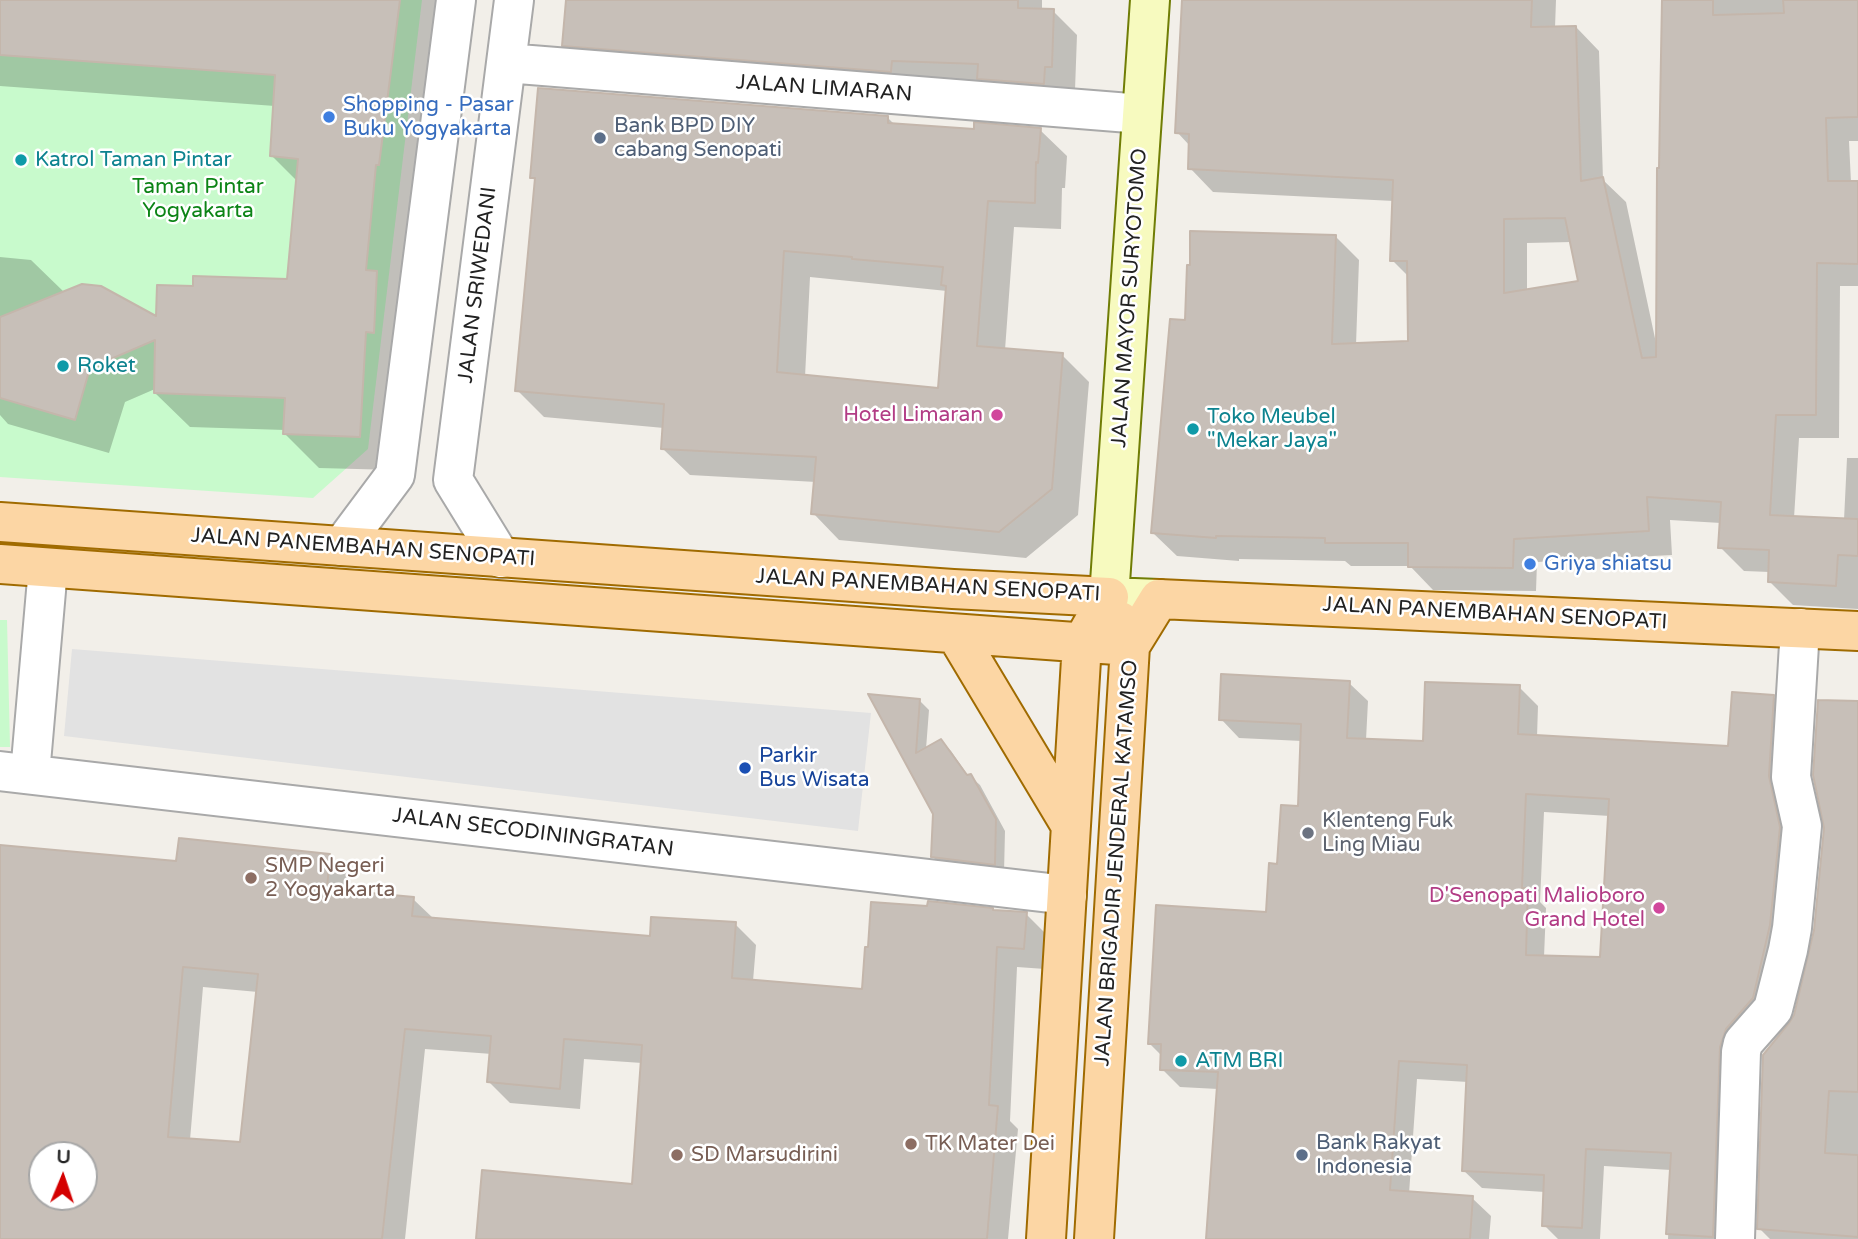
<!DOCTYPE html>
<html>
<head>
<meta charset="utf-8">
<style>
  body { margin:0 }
  #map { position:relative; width:1858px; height:1239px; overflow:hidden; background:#f2efe9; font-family:"Varela Round",sans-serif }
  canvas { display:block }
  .north { position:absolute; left:28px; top:1141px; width:70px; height:70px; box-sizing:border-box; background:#fff; border:2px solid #a7a7a7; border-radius:50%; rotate:2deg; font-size:19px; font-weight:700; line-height:28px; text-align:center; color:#222 }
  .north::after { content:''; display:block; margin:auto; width:24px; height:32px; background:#d40000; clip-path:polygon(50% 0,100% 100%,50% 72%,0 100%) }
</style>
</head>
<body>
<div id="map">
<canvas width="1858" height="1239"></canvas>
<div class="north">U</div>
</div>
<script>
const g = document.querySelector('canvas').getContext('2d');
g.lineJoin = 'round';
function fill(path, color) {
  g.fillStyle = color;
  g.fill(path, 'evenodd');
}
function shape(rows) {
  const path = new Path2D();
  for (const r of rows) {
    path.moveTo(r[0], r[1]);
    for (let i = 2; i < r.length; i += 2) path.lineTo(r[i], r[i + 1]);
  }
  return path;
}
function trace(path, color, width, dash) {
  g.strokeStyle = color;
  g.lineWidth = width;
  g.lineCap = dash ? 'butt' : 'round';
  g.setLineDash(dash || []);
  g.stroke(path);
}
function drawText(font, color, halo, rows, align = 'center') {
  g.font = font + ' "Varela Round",sans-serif';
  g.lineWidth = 5;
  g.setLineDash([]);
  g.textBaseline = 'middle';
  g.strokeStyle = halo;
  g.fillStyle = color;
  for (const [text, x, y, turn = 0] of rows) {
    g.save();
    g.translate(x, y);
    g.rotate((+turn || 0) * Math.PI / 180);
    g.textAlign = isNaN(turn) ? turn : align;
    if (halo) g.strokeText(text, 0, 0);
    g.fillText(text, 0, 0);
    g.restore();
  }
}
const park = shape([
  [0,0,422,0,368,449,313,498,0,477],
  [0,620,7,620,10,747,0,747]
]);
const parking = shape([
  [72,649,871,713,858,831,64,736]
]);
const shadow = shape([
  [0,0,438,0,413,199,410,199,401,296,394,470,319,468,284,433,285,430,190,427,155,393,155,389,125,402,109,453,8,424,0,415,0,257,31,260,65,293,158,319,194,288,289,281,297,181,272,156,275,106,0,86],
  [568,0,1042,0,1042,11,1053,11,1077,35,1075,90,588,69,564,45],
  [1182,0,1556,0,1555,28,1576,27,1599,51,1603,180,1626,202,1656,343,1664,0,1858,0,1858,141,1849,141,1851,183,1858,183,1858,286,1840,286,1839,438,1799,438,1794,518,1844,520,1847,458,1858,458,1858,609,1793,605,1769,581,1770,572,1744,571,1720,547,1721,523,1670,520,1672,555,1537,562,1536,591,1433,590,1410,566,1351,566,1345,561,1239,559,1239,561,1177,556,1153,533,1187,322,1335,236,1359,260,1356,345,1409,343,1409,277,1392,260,1394,201,1213,192,1190,168,1190,146,1177,132],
  [1572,242,1580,282,1527,291,1527,243],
  [887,117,896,126,975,131,1040,130,1067,156,1065,188,1062,188,1061,229,1014,227,1005,350,1062,355,1089,382,1078,515,1026,558,839,540,813,513,816,482,690,475,663,449,664,428,544,417,517,390,537,182,531,177],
  [810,277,947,291,939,390,805,377],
  [1349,683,1368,701,1366,740,1425,743,1519,687,1538,706,1537,737,1730,748,1773,696,1792,715,1798,847,1744,1048,1731,1239,1668,1239,1671,1170,1604,1166,1600,1239,1558,1239,1544,1225,1545,1192,1482,1188,1463,1170,1468,1082,1417,1079,1409,1194,1472,1198,1491,1216,1489,1239,1208,1239,1218,1089,1180,1087,1162,1069,1162,1056,1149,1043,1267,914,1279,865,1300,807,1302,741,1239,738,1221,719],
  [1544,812,1610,816,1602,959,1544,957,1546,908,1540,902],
  [871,696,919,700,929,710,926,749,941,741,951,751,969,777,970,776,980,785,1005,831,1004,873,942,866,932,856,934,814],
  [1858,704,1858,1239,1770,1239,1759,1228,1796,1016,1816,930],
  [0,847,178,863,329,855,350,876,349,893,413,899,434,919,651,938,735,924,756,945,753,981,864,990,1026,914,1047,935,1045,969,1017,967,1010,1121,1018,1129,1008,1239,477,1239,634,1186,642,1063,584,1059,580,1109,510,1103,489,1082,492,1054,425,1049,405,1239,0,1239],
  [203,987,258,992,242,1144,190,1140],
  [42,1155,84,1155,84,1197,42,1197]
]);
const building = shape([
  [0,0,400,0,379,165,376,165,366,270,377,271,374,333,366,332,360,437,283,434,285,398,154,393,155,340,90,368,75,420,0,398,0,317,82,284,101,286,156,316,157,285,193,286,193,276,287,279,298,159,270,156,275,75,0,55,0,0],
  [566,0,1018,0,1018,8,1054,9,1052,67,1045,67,1044,84,977,79,978,64,892,61,891,72,562,46,566,0],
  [1182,0,1532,0,1531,27,1576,26,1581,181,1603,177,1642,358,1656,357,1657,168,1659,168,1662,0,1713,0,1713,15,1784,13,1783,0,1858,0,1858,117,1826,118,1828,181,1858,181,1858,264,1817,263,1816,415,1776,415,1770,515,1858,519,1858,556,1838,555,1836,586,1768,582,1769,550,1718,548,1721,502,1647,497,1649,531,1514,539,1513,568,1408,567,1408,543,1325,543,1325,538,1216,536,1216,538,1151,533,1170,319,1185,320,1187,265,1190,265,1190,231,1336,235,1332,344,1408,341,1407,261,1390,261,1393,180,1188,169,1189,134,1175,133,1182,0],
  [1565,218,1578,281,1504,293,1504,219,1565,218],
  [538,88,888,116,888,123,974,129,974,122,1041,128,1038,163,1036,162,1035,203,988,201,977,346,1063,353,1052,489,999,532,811,514,816,457,661,449,664,404,515,391,535,178,530,178,538,88],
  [784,251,852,257,852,259,943,267,941,285,946,286,938,388,777,372,784,251],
  [1221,674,1350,681,1347,738,1423,741,1425,682,1520,685,1518,734,1728,746,1732,692,1774,695,1769,776,1780,827,1770,925,1753,998,1726,1029,1720,1047,1713,1237,1666,1234,1671,1153,1586,1149,1582,1228,1542,1226,1544,1175,1462,1171,1467,1065,1399,1061,1390,1190,1473,1196,1470,1239,1206,1239,1218,1072,1160,1070,1161,1044,1148,1044,1156,905,1266,912,1269,863,1277,864,1281,805,1298,806,1301,724,1219,720,1221,674],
  [1526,794,1609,799,1600,957,1526,955,1528,888,1522,888,1526,794],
  [868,694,920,699,916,753,941,739,967,775,971,774,996,819,995,865,931,857,933,814,868,694],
  [1818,700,1858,701,1858,1092,1829,1091,1825,1153,1858,1155,1858,1237,1757,1229,1763,1055,1789,1023,1794,1015,1814,930,1824,828,1813,775,1818,700],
  [179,838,330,854,327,889,414,897,412,916,650,936,651,917,736,922,732,978,862,989,865,947,868,947,871,902,927,906,928,901,993,908,993,910,1027,912,1024,949,997,947,989,1105,998,1106,987,1239,476,1239,482,1170,632,1184,642,1045,564,1039,560,1089,487,1082,491,1036,405,1029,382,1239,0,1239,0,845,176,861,179,838],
  [183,967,258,974,240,1142,168,1137,183,967],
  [42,1155,84,1155,84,1197,42,1197,42,1155]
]);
const minor = shape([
  [506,63,1142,114],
  [342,546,395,475,456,0],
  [501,558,453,480,514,0],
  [0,771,1067,895],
  [30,774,48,568],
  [1735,1239,1741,1052,1743,1043,1773,1009,1788,950,1792,928,1802,826,1791,777,1800,628]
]);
const secondary = shape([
  [1150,0,1109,597,1159,599]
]);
const primary = shape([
  [0,522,953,589,1109,597],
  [0,564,1130,646],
  [956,634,1071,826],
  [1130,646,1159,599,1858,631],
  [1046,1239,1082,643,1094,622],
  [1094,1239,1130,646,1120,621]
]);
const markers = [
  [329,117,7,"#3f7fe0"],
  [600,138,7,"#5c6f8a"],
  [21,160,7,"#0f9aa8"],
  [63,366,7,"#0f9aa8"],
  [997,415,7,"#d1479c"],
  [1193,429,7,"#0f9aa8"],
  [1530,564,7,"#3f7fe0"],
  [745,768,7,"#1a4fb4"],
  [1308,833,7,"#6b7280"],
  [251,878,7,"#8d6e63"],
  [1659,908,7,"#d1479c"],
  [1181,1061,7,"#0f9aa8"],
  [911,1144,7,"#8d6e63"],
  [677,1155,7,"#8d6e63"],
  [1302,1155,7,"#5c6f8a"]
];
const streetNames = [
  ["JALAN LIMARAN",824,89,4],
  ["JALAN SRIWEDANI",478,285,-83],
  ["JALAN MAYOR SURYOTOMO",1130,298,-86],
  ["JALAN PANEMBAHAN SENOPATI",363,548,4],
  ["JALAN PANEMBAHAN SENOPATI",928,586,3],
  ["JALAN PANEMBAHAN SENOPATI",1495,614,3],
  ["JALAN SECODININGRATAN",533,833,7],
  ["JALAN BRIGADIR JENDERAL KATAMSO",1117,863,-86]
];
const shopNames = [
  ["Shopping - Pasar",343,105],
  ["Buku Yogyakarta",343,129],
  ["Griya shiatsu",1544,564]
];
const serviceNames = [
  ["Bank BPD DIY",614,126],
  ["cabang Senopati",614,150],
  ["Bank Rakyat",1316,1143],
  ["Indonesia",1316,1167]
];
const cultureNames = [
  ["Katrol Taman Pintar",35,160],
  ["Roket",77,366],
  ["Toko Meubel",1207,417],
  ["\"Mekar Jaya\"",1207,441],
  ["ATM BRI",1195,1061]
];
const parkNames = [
  ["Taman Pintar",198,187],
  ["Yogyakarta",198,211]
];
const hotelNames = [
  ["Hotel Limaran",983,415],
  ["D'Senopati Malioboro",1645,896],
  ["Grand Hotel",1645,920]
];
const transitNames = [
  ["Parkir",759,756],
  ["Bus Wisata",759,780]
];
const worshipNames = [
  ["Klenteng Fuk",1322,821],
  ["Ling Miau",1322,845]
];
const educationNames = [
  ["SMP Negeri",265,866],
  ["2 Yogyakarta",265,890],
  ["TK Mater Dei",925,1144],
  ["SD Marsudirini",691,1155]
];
fill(park, '#c8facc');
fill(parking, '#e2e2e2');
fill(shadow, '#0003');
fill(building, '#c7bfb8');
trace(building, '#c4b6ab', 2);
trace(minor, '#a9a9a9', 42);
trace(secondary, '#707d05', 42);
trace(primary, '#a06b00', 42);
trace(minor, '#fff', 38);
trace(secondary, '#f7fabf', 38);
trace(primary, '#fcd6a4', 38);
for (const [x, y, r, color] of markers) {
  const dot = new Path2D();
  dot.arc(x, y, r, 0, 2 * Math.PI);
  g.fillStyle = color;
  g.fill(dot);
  trace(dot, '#fff', 2.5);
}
drawText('21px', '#222', '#fff', streetNames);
drawText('21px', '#366cbe', '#fff', shopNames, 'left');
drawText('21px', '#4e5e75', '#fff', serviceNames, 'left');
drawText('21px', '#0d838f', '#fff', cultureNames, 'left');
drawText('21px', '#0c8416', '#fff', parkNames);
drawText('21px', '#b23c85', '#fff', hotelNames, 'right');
drawText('21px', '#164399', '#fff', transitNames, 'left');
drawText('21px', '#5b616d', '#fff', worshipNames, 'left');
drawText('21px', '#785e54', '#fff', educationNames, 'left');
</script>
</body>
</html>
